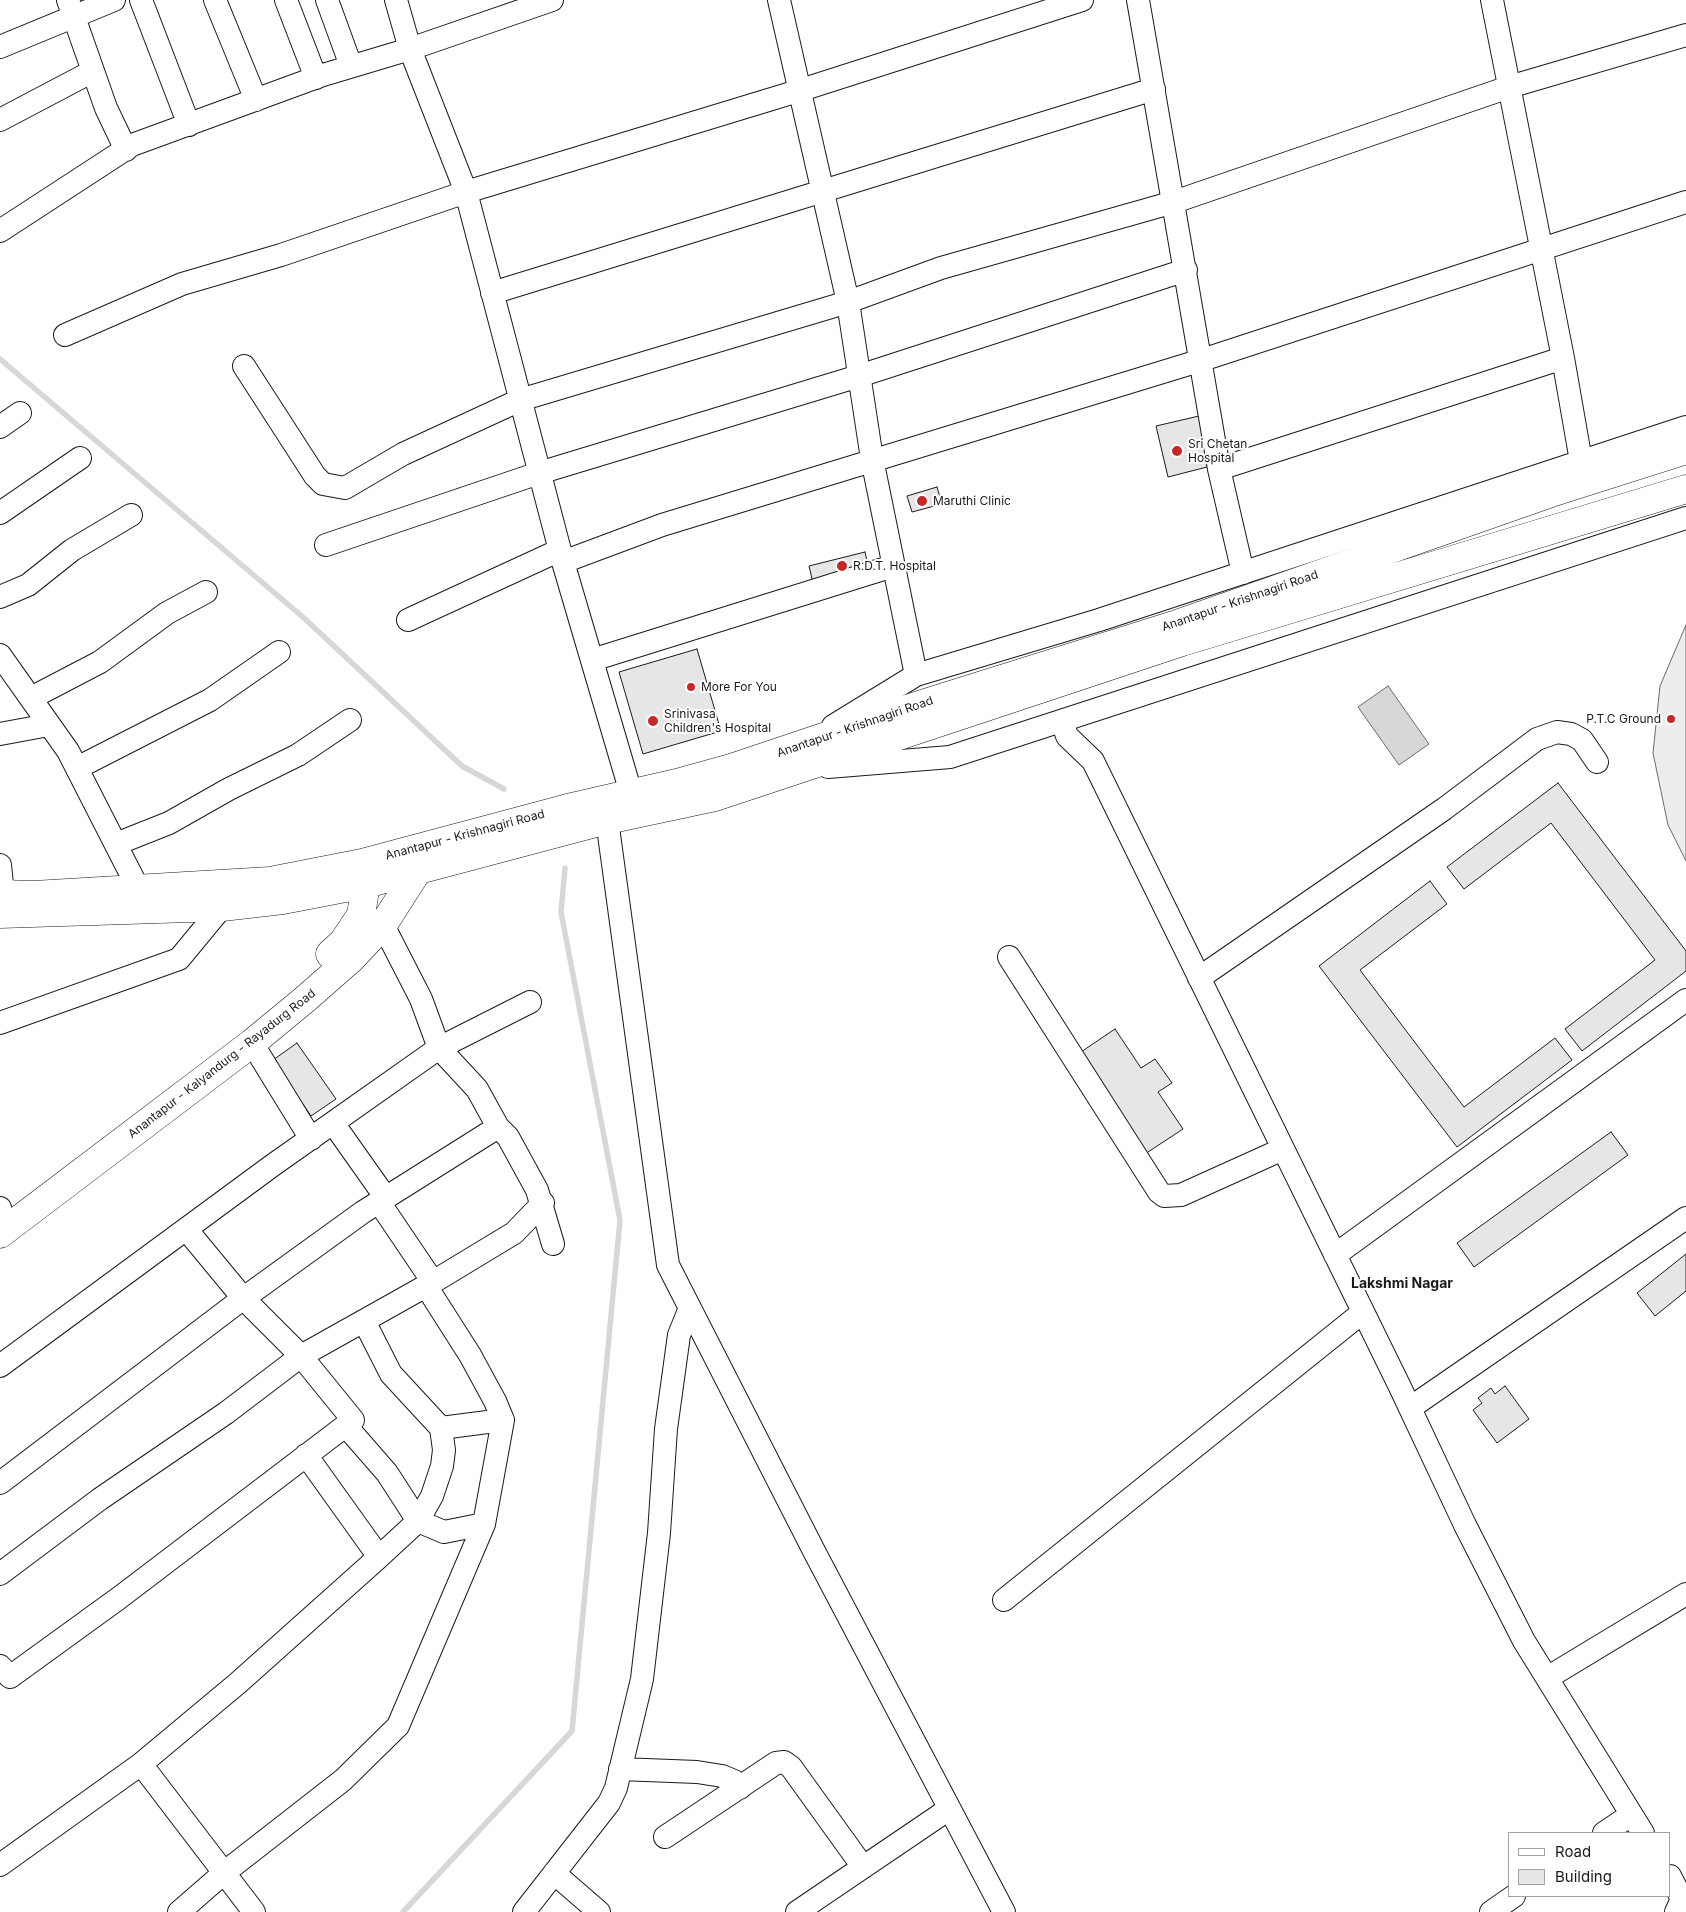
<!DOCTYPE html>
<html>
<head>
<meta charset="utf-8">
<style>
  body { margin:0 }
  #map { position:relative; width:1686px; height:1912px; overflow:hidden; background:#fff; font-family:Inter,sans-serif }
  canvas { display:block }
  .legend { position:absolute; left:1508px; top:1832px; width:162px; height:65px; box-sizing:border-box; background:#fff; border:1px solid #a3a3a3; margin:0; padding:6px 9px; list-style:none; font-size:15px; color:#1a1a1a }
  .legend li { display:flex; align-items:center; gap:10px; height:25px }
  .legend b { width:25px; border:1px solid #a3a3a3 }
</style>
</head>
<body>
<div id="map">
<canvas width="1686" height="1912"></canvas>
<ul class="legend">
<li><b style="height:6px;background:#fff"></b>Road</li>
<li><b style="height:14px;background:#e6e6e6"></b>Building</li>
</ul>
</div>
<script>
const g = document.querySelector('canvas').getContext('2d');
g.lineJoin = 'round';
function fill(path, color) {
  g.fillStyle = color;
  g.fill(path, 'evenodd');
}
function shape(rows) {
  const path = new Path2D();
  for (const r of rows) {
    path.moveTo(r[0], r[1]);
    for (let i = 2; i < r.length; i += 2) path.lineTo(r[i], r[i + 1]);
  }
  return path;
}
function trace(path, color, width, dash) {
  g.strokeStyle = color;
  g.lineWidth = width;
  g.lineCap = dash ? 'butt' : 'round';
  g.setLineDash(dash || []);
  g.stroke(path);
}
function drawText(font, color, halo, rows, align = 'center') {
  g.font = font + ' Inter,sans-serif';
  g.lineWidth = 4;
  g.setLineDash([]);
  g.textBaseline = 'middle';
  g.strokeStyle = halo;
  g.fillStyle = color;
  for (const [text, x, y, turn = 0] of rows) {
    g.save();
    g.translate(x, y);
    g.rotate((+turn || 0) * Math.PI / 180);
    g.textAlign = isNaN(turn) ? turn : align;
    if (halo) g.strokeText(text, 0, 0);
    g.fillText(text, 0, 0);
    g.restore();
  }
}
const built = shape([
  [1686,625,1686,861,1668,825,1653,753,1660,686,1686,625]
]);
const water = shape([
  [1388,686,1429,744,1399,765,1358,707,1388,686]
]);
const stream = shape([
  [0,359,304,618,462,766,504,789],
  [403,1912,572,1731,620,1220,561,912,565,868]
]);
const building = shape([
  [1199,416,1211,466,1168,477,1156,426,1199,416],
  [937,487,942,504,912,512,907,496,937,487],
  [865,552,869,570,813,583,809,566,865,552],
  [697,649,721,731,643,754,619,672,697,649],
  [1558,783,1686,951,1686,971,1582,1051,1565,1029,1655,960,1551,823,1464,889,1447,867,1558,783],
  [1430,881,1447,904,1360,970,1464,1107,1555,1038,1572,1060,1457,1147,1319,966,1430,881],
  [1115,1029,1141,1068,1155,1059,1172,1083,1158,1092,1183,1129,1145,1154,1078,1054,1115,1029],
  [297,1043,336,1099,311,1116,273,1060,297,1043],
  [1611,1132,1628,1155,1474,1267,1457,1243,1611,1132],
  [1686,1254,1686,1291,1655,1316,1637,1293,1686,1254],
  [1505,1386,1529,1419,1497,1443,1473,1410,1482,1403,1478,1398,1491,1388,1495,1394,1505,1386]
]);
const minor = shape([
  [68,0,106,108,126,150],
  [141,0,189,125],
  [215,0,256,100],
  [286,0,316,78],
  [327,0,351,66],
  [396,0,410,49,466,192,563,562,631,793],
  [779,0,848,302,872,459,916,675],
  [1138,0,1219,469,1243,573],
  [1492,0,1563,358,1581,461],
  [0,47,114,0],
  [0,120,93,71],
  [0,231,132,145,323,75,410,49,552,0],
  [492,293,1154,89],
  [65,335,182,284,281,255,466,192,798,91,1082,0],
  [244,366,315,476,323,484,345,488,403,454,520,400,848,302,941,268,1174,202,1509,87,1686,35],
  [0,427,20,413],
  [1219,469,1563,358],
  [0,513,80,458],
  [326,545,539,473,859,376,1186,270],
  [563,562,662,525,1202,360,1686,202],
  [0,597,28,585,72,550,131,515],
  [408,620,560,550],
  [0,655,68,751,139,890],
  [592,660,893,566],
  [31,698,100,662,167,613,206,592],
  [1062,721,1067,736,1093,761,1400,1387,1465,1525,1524,1641,1643,1833],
  [833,726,916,675,1099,620,1686,427],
  [0,734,49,725],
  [828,767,950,757,1686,518],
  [77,768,210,700,279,652],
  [607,820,668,1265,814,1551,1004,1912],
  [116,844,169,823,229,789,298,755,350,720],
  [0,865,3,894],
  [1009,957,1159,1192,1164,1196,1181,1195,1283,1149],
  [1199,978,1444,809,1537,739,1557,732,1571,734,1582,740,1597,762],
  [0,1023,179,959,222,907],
  [252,1043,311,1139],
  [333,1123,386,1198],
  [498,1127,508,1137,537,1190,553,1244],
  [0,1208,1,1211],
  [1335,1255,1686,1000],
  [433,1282,514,1233,543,1203],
  [426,1286,470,1355,495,1401,503,1420],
  [0,1366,273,1165,439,1048,421,999,383,925],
  [1410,1408,1686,1218],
  [346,1426,387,1473,418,1521,444,1532,484,1524],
  [0,1483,237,1303,363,1212,498,1127,477,1089,439,1048,530,1002],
  [379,1557,418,1521,432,1496,442,1466,444,1450,441,1428],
  [0,1574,100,1499,226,1413,301,1356,433,1282,379,1202],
  [1004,1600,1363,1312],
  [0,1666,10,1677,119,1598,353,1420,301,1356,243,1298,186,1229],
  [1547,1678,1686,1594],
  [141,1764,238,1683,379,1557,306,1455],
  [620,1769,697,1772,722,1776,734,1781,740,1788],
  [1604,1833,1631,1815],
  [665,1837,776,1763,784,1762,791,1767,863,1867],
  [0,1865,141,1764,254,1912],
  [554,1873,599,1912],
  [1670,1876,1682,1899,1676,1912],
  [179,1912,225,1872,343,1780,398,1726,484,1524,503,1420,441,1428,391,1374,364,1321],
  [524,1912,609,1803,616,1788,642,1679,659,1533,666,1429,679,1335,690,1308],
  [797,1912,949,1809],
  [1491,1912,1514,1896]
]);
const highway = shape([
  [0,894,34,895,270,881,362,863,568,808,677,783,731,768,922,704,1177,624,1551,493,1686,450],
  [0,914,222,907,283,900,366,884,607,820,715,797,1182,642,1686,489],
  [330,954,343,942,361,915,366,884,363,866],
  [0,1234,252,1043,303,1001,351,959,383,925,422,864]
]);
const markers = [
  [1177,451,6,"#c62828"],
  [922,501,6,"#c62828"],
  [842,566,6,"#c62828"],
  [691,687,5,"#c62828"],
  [1671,719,5,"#c62828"],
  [653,721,6,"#c62828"]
];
const poiNames = [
  ["Sri Chetan",1188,444],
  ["Hospital",1188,458],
  ["Maruthi Clinic",933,501],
  ["R.D.T. Hospital",853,566],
  ["More For You",701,687],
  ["Srinivasa",664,714],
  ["Children's Hospital",664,728],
  ["P.T.C Ground",1661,719,"right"]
];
const streetNames = [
  ["Anantapur - Krishnagiri Road",1240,601,-19],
  ["Anantapur - Krishnagiri Road",855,727,-19],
  ["Anantapur - Krishnagiri Road",465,835,-15],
  ["Anantapur - Kalyandurg - Rayadurg Road",222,1064,-38]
];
const neighbourhoodNames = [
  ["Lakshmi Nagar",1402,1284]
];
fill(built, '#ededed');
trace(built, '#6a6a6a', 1);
fill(water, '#d7d7d7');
trace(water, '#6a6a6a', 1);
trace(stream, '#d7d7d7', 5.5);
fill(building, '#e6e6e6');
trace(building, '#1a1a1a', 1);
trace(minor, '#1a1a1a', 24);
trace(highway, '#1a1a1a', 29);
trace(minor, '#fff', 22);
trace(highway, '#fff', 28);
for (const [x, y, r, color] of markers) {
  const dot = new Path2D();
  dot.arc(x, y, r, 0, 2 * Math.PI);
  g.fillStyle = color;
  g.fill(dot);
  trace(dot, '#fff', 2);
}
drawText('12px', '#1a1a1a', '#fff', poiNames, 'left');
drawText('12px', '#1a1a1a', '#fff', streetNames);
drawText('bold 14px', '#1a1a1a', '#fff', neighbourhoodNames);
</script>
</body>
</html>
